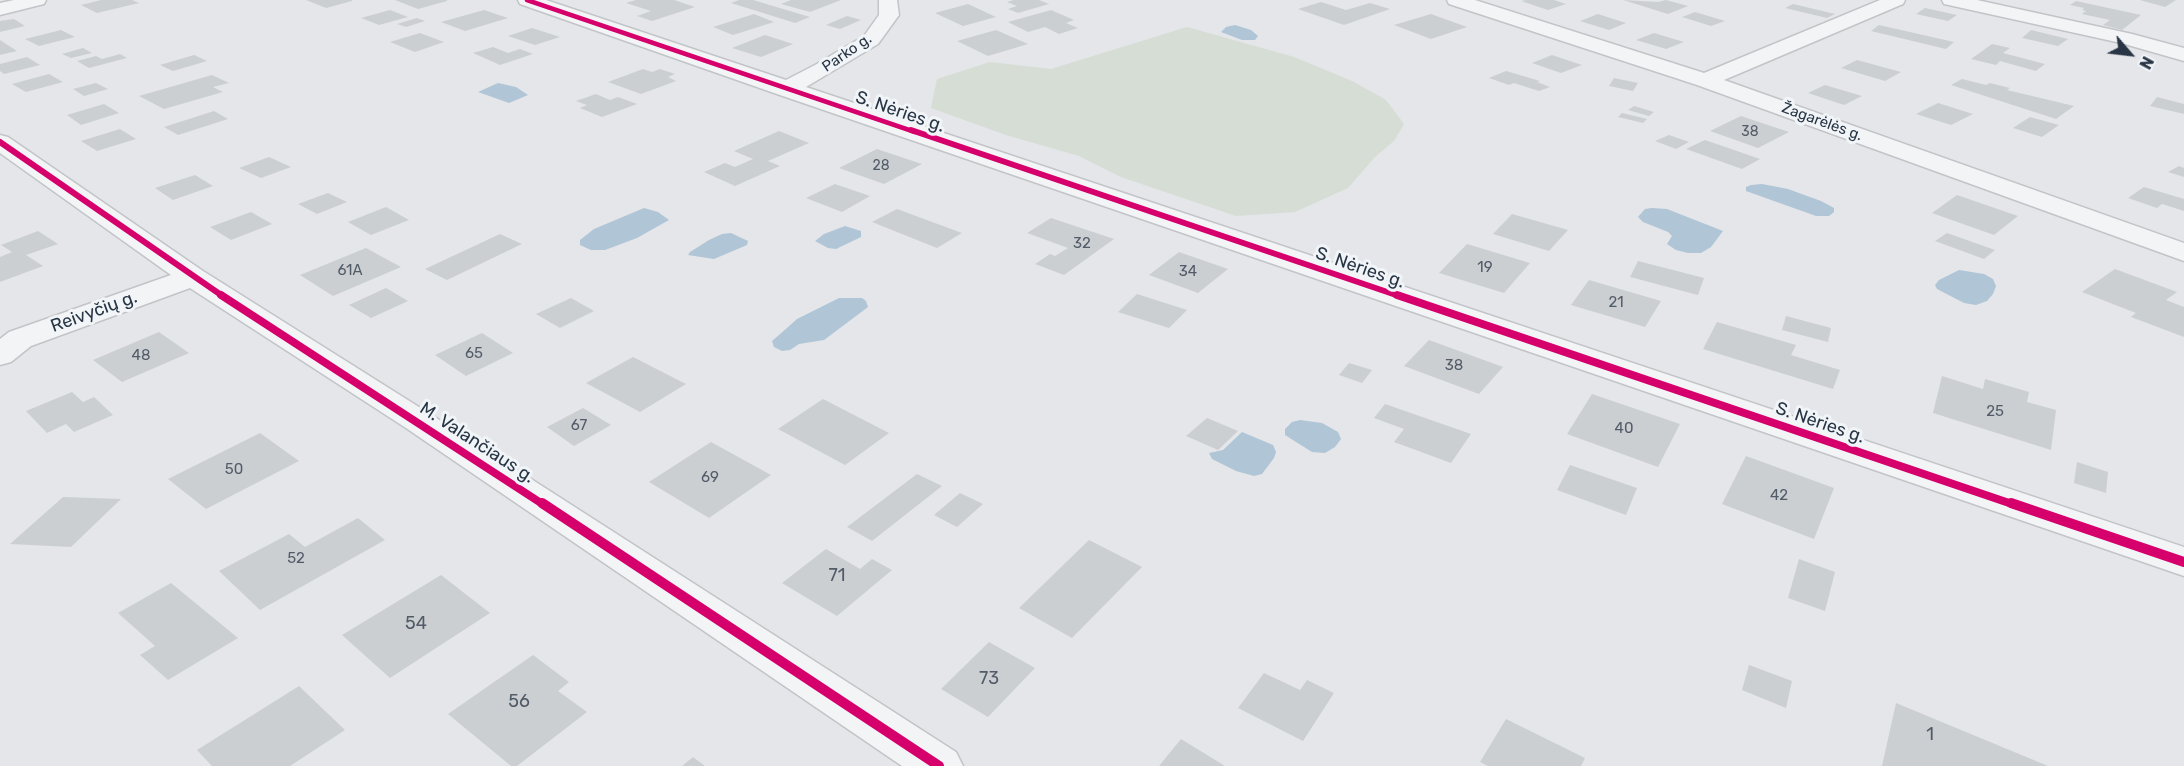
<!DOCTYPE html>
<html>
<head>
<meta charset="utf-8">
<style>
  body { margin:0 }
  #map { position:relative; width:2184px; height:766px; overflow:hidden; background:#e4e6e9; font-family:Rubik,sans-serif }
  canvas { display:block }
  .north { position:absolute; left:2100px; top:24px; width:60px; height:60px; -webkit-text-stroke:4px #f2f5f8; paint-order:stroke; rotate:118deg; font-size:16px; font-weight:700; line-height:24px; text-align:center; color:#283545 }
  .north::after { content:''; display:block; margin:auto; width:21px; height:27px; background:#283545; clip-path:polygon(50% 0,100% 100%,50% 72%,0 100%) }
</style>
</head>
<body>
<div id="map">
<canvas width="2184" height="766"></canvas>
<div class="north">N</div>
</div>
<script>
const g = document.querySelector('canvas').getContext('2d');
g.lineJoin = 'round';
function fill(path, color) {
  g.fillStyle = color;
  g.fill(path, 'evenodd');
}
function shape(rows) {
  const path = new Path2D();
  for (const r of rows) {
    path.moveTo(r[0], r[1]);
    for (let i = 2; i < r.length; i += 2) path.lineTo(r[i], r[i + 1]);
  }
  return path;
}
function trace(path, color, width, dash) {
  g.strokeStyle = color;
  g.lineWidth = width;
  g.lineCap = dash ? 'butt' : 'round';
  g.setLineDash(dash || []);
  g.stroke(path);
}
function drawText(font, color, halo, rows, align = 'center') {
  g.font = font + ' Rubik,sans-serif';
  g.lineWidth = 6;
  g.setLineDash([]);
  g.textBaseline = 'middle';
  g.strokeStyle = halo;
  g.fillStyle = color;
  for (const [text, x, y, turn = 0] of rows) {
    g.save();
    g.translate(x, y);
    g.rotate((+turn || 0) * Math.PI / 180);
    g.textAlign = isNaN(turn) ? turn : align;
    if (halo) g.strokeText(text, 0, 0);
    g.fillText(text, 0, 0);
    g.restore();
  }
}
const green = shape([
  [1187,27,1294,57,1352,81,1386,100,1404,124,1394,141,1375,157,1348,188,1295,212,1236,216,1121,177,1079,156,1006,135,931,108,937,79,990,62,1051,69]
]);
const water = shape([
  [1235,25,1251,30,1258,36,1255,40,1242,40,1221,32,1226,27],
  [498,83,516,87,528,95,509,103,478,92],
  [1762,184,1788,189,1821,201,1834,208,1834,212,1829,216,1816,216,1746,191,1746,187,1751,185],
  [644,208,658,212,669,220,637,238,605,250,591,250,580,245,580,240,594,229],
  [1652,208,1667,209,1723,231,1711,247,1701,253,1688,253,1676,250,1667,244,1672,236,1668,232,1643,222,1638,217,1645,209],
  [845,226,861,231,861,237,836,249,828,248,815,241,824,234],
  [731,233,748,241,747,245,714,259,688,255,690,252,709,240,722,234],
  [1959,270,1984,274,1993,279,1996,286,1993,294,1987,301,1976,305,1964,303,1937,289,1935,285,1939,280],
  [839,298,862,298,866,301,868,307,824,340,799,344,790,350,782,351,774,347,772,341,787,328,797,319],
  [1300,420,1322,423,1338,432,1341,439,1335,447,1325,453,1312,452,1285,435,1285,429,1292,422],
  [1242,432,1273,445,1276,452,1274,458,1262,474,1254,476,1236,471,1212,459,1209,453,1223,450]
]);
const building = shape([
  [101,0,132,0,139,3,97,13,81,5],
  [306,0,352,0,352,1,326,8],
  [395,0,447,0,447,1,418,9],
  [636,0,674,0,695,7,652,21,637,16,651,11,626,3],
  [739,0,753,0,810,17,795,23,731,3],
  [791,0,841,0,810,12,781,4],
  [1014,0,1039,0,1049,4,1018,13,1008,9,1017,6,1007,2],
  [1526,0,1554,0,1566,4,1548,10,1521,1],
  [1623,0,1658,2,1666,0,1688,6,1668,14],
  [2140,0,2176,0,2165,7],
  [2076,1,2141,15,2122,30,2103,25,2110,20,2082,14,2086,11,2082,10,2084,8,2070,5],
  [1321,2,1346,10,1370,3,1390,9,1344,25,1298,9],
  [968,4,996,17,963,26,935,13],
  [1793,4,1835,14,1827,18,1785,8],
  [1925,8,1957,15,1948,21,1916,14],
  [390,10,408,17,379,25,361,18],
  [484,10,508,18,465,31,441,22],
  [1051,10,1074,20,1066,23,1078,28,1059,34,1045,27,1028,32,1008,22],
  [1695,12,1725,21,1711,26,1682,17],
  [754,14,774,22,733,35,713,27],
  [1431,14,1467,27,1431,39,1394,25],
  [1598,14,1626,23,1609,30,1580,21],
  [847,16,861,20,840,29,826,25],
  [417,18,425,21,406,27,397,24],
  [14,19,25,26,0,32,0,21],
  [1879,25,1954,42,1946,49,1871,31],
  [532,28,560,37,535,45,508,36],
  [61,30,75,37,39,46,25,39],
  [996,30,1028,44,988,56,957,41],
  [2031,30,2068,39,2058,46,2022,38],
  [420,33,444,42,415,52,390,42],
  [1654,33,1684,42,1666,49,1636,40],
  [765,35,793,44,761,57,732,48],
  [0,40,17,51,0,55],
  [1992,44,2010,48,2003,53,2045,64,2036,71,2000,61,1996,65,1971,59],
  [493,47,508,53,520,49,533,54,500,65,473,53],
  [83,48,92,53,71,58,62,54],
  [120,54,127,58,89,68,77,61,96,56,102,59],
  [194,55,207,61,173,71,160,65],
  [1552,55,1582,65,1561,73,1532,63],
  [27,57,40,65,4,74,0,71,0,64],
  [1857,60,1901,72,1885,81,1841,68],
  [643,69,652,72,660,69,675,74,668,77,676,81,641,94,608,82],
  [1506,71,1540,81,1537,82,1550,87,1539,91,1514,83,1509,85,1489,78],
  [49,74,63,82,26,92,12,84],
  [212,75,229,83,213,87,223,92,164,109,139,96],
  [1614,78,1638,83,1633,91,1609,86],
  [1962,79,1986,85,1990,83,2010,88,2007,90,2074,106,2056,119,1951,85],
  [96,83,108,89,84,96,73,89],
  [1825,85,1862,96,1844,105,1808,93],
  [596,94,610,100,618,97,637,104,602,117,580,108,587,105,576,101],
  [2157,97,2184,104,2184,114,2150,106],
  [1938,103,1973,114,1951,125,1916,114],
  [104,104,119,113,81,125,67,115],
  [1634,106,1654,112,1649,116,1628,110],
  [214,111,228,119,178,135,164,127],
  [1622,113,1647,119,1643,123,1618,117],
  [1741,116,1789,132,1758,148,1710,131],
  [2030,117,2059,125,2042,137,2013,128],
  [120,129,136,139,97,151,81,141],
  [779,131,809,143,768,161,780,166,735,186,704,172,725,163,735,167,753,159,734,151],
  [1669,135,1689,142,1676,149,1655,141],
  [1705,140,1760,159,1742,169,1686,149],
  [877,149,922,164,884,184,839,168],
  [269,157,291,167,261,178,239,168],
  [2179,166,2184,168,2184,177,2168,172],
  [195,175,213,186,173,200,155,188],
  [835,184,870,196,842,212,806,198],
  [2144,187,2184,199,2184,211,2162,204,2157,208,2128,198],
  [328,193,347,202,317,214,298,204],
  [1957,195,2018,216,1994,235,1932,213],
  [386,207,409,220,371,235,348,222],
  [897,209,962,233,937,248,872,222],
  [251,212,272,224,231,240,210,227],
  [1512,214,1568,230,1549,251,1493,234],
  [1051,218,1114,239,1064,275,1035,264,1050,254,1055,256,1068,248,1027,233],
  [38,231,58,244,26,255,43,266,0,282,0,257,12,252,1,245],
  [1947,233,1995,250,1984,259,1935,241],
  [500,234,522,244,447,280,425,269],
  [1467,244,1530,263,1504,293,1439,273],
  [366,248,401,267,333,296,300,275],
  [1179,252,1228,269,1198,293,1149,275],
  [1638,261,1704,278,1698,295,1630,277],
  [2115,269,2177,292,2166,300,2184,307,2184,337,2131,317,2136,313,2082,292],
  [1589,280,1661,301,1645,327,1571,305],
  [386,288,408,301,371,318,349,305],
  [1137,294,1187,310,1169,328,1118,312],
  [571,298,594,311,560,328,536,314],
  [1786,316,1831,328,1828,342,1782,330],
  [1717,322,1796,345,1791,355,1840,370,1833,389,1703,349],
  [159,332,189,353,122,382,93,360],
  [482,333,513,353,466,376,435,355],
  [1429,340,1503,367,1479,394,1404,366],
  [633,357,686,384,640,412,586,383],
  [1349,363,1372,370,1362,383,1339,375],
  [1942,376,1983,389,1985,379,2029,392,2027,402,2056,410,2051,450,1933,413],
  [72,392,83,402,94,397,113,415,74,432,66,424,47,433,26,411],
  [1592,394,1680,424,1658,467,1567,434],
  [823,399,889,433,845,465,778,429],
  [1385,404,1471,434,1451,463,1394,442,1404,429,1374,418],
  [583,408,611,425,574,446,547,427],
  [1207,418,1238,431,1218,450,1186,436],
  [260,433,299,461,206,509,168,479],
  [711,442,771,475,709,518,649,482],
  [1746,456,1834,488,1814,539,1722,504],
  [2077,462,2108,472,2106,493,2074,483],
  [1570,465,1637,488,1626,515,1557,490],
  [917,474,942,486,872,541,847,527],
  [960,493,983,504,957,527,934,515],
  [63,497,121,499,71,547,10,544],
  [358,518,385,540,260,610,219,571,289,534,305,547],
  [1089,540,1142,567,1072,638,1019,608],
  [826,549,860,569,872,559,892,570,837,616,782,583],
  [1799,559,1835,572,1825,611,1788,598],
  [441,575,490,613,390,678,342,635],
  [171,583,238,638,168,680,140,655,155,646,118,613],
  [989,642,1035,668,988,717,941,689],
  [533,655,569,682,558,691,587,712,517,766,511,766,448,714],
  [1749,665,1792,681,1786,708,1742,690],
  [1264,673,1300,690,1307,680,1334,693,1303,741,1238,708],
  [299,686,345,730,290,766,212,766,197,750],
  [1896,703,2048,766,1882,766],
  [1506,719,1585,758,1581,766,1488,766,1480,762],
  [1181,739,1225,766,1159,766],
  [693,757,705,766,682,766]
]);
const minor = shape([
  [14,0,46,0,44,4,0,15,0,3,14,0],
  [518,0,546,0,786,80,815,65,864,36,879,15,879,0,897,0,899,15,878,44,806,87,2184,547,2184,576,777,94,520,4,518,0],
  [1447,0,1475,0,1704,73,1880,0,1905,0,1903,4,1724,80,2184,243,2184,261,1697,85,1449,4,1447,0],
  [1942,0,1977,0,2132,34,2184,48,2184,61,2121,43,1944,4,1942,0],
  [0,135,8,137,203,271,430,414,956,752,963,766,902,766,406,428,190,288,31,346,11,362,0,365,0,339,9,332,171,275,0,153,0,135]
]);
const cyclewayFar3 = shape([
  [527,0,915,132]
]);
const cyclewayFar2 = shape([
  [911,130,1402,297],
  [0,142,224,297]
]);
const cyclewayFar1 = shape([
  [221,295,544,505],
  [1397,295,2015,505]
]);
const cycleway = shape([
  [542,503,939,766],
  [2011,503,2184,562]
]);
const farNumbernames = [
  ["38",1750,132],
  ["28",881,166]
];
const farStreetnames = [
  ["Parko g.",847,53,-34],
  ["Žagarėlės g.",1822,122,20]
];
const numberNames = [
  ["32",1082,244],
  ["19",1485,268],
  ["61A",350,271],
  ["34",1188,272],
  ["21",1616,303],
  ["65",474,354],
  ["48",141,356],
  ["38",1454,366],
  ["25",1995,412],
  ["67",579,426],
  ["40",1624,429],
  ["50",234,470],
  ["69",710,478],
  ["42",1779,496],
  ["52",296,559]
];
const streetNames = [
  ["S. Nėries g.",900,112,19],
  ["S. Nėries g.",1360,268,19],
  ["Reivyčių g.",94,312,-20],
  ["S. Nėries g.",1820,423,19],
  ["M. Valančiaus g.",477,443,33]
];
const nearNumbernames = [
  ["71",837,576],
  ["54",416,624],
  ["73",989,679],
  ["56",519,702],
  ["1",1930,735]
];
fill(green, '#d5ddd4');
fill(water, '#b0c5d6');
fill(building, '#cccfd2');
trace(minor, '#c2c4c7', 3);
fill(minor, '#f3f4f6');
trace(cyclewayFar3, '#d6006c', 4.5);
trace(cyclewayFar2, '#d6006c', 6);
trace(cyclewayFar1, '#d6006c', 8);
trace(cycleway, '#d6006c', 10);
drawText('14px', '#525c69', null, farNumbernames);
drawText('15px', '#283545', '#f2f5f8', farStreetnames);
drawText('15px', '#525c69', null, numberNames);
drawText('18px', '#283545', '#f2f5f8', streetNames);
drawText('18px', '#525c69', null, nearNumbernames);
</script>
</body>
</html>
